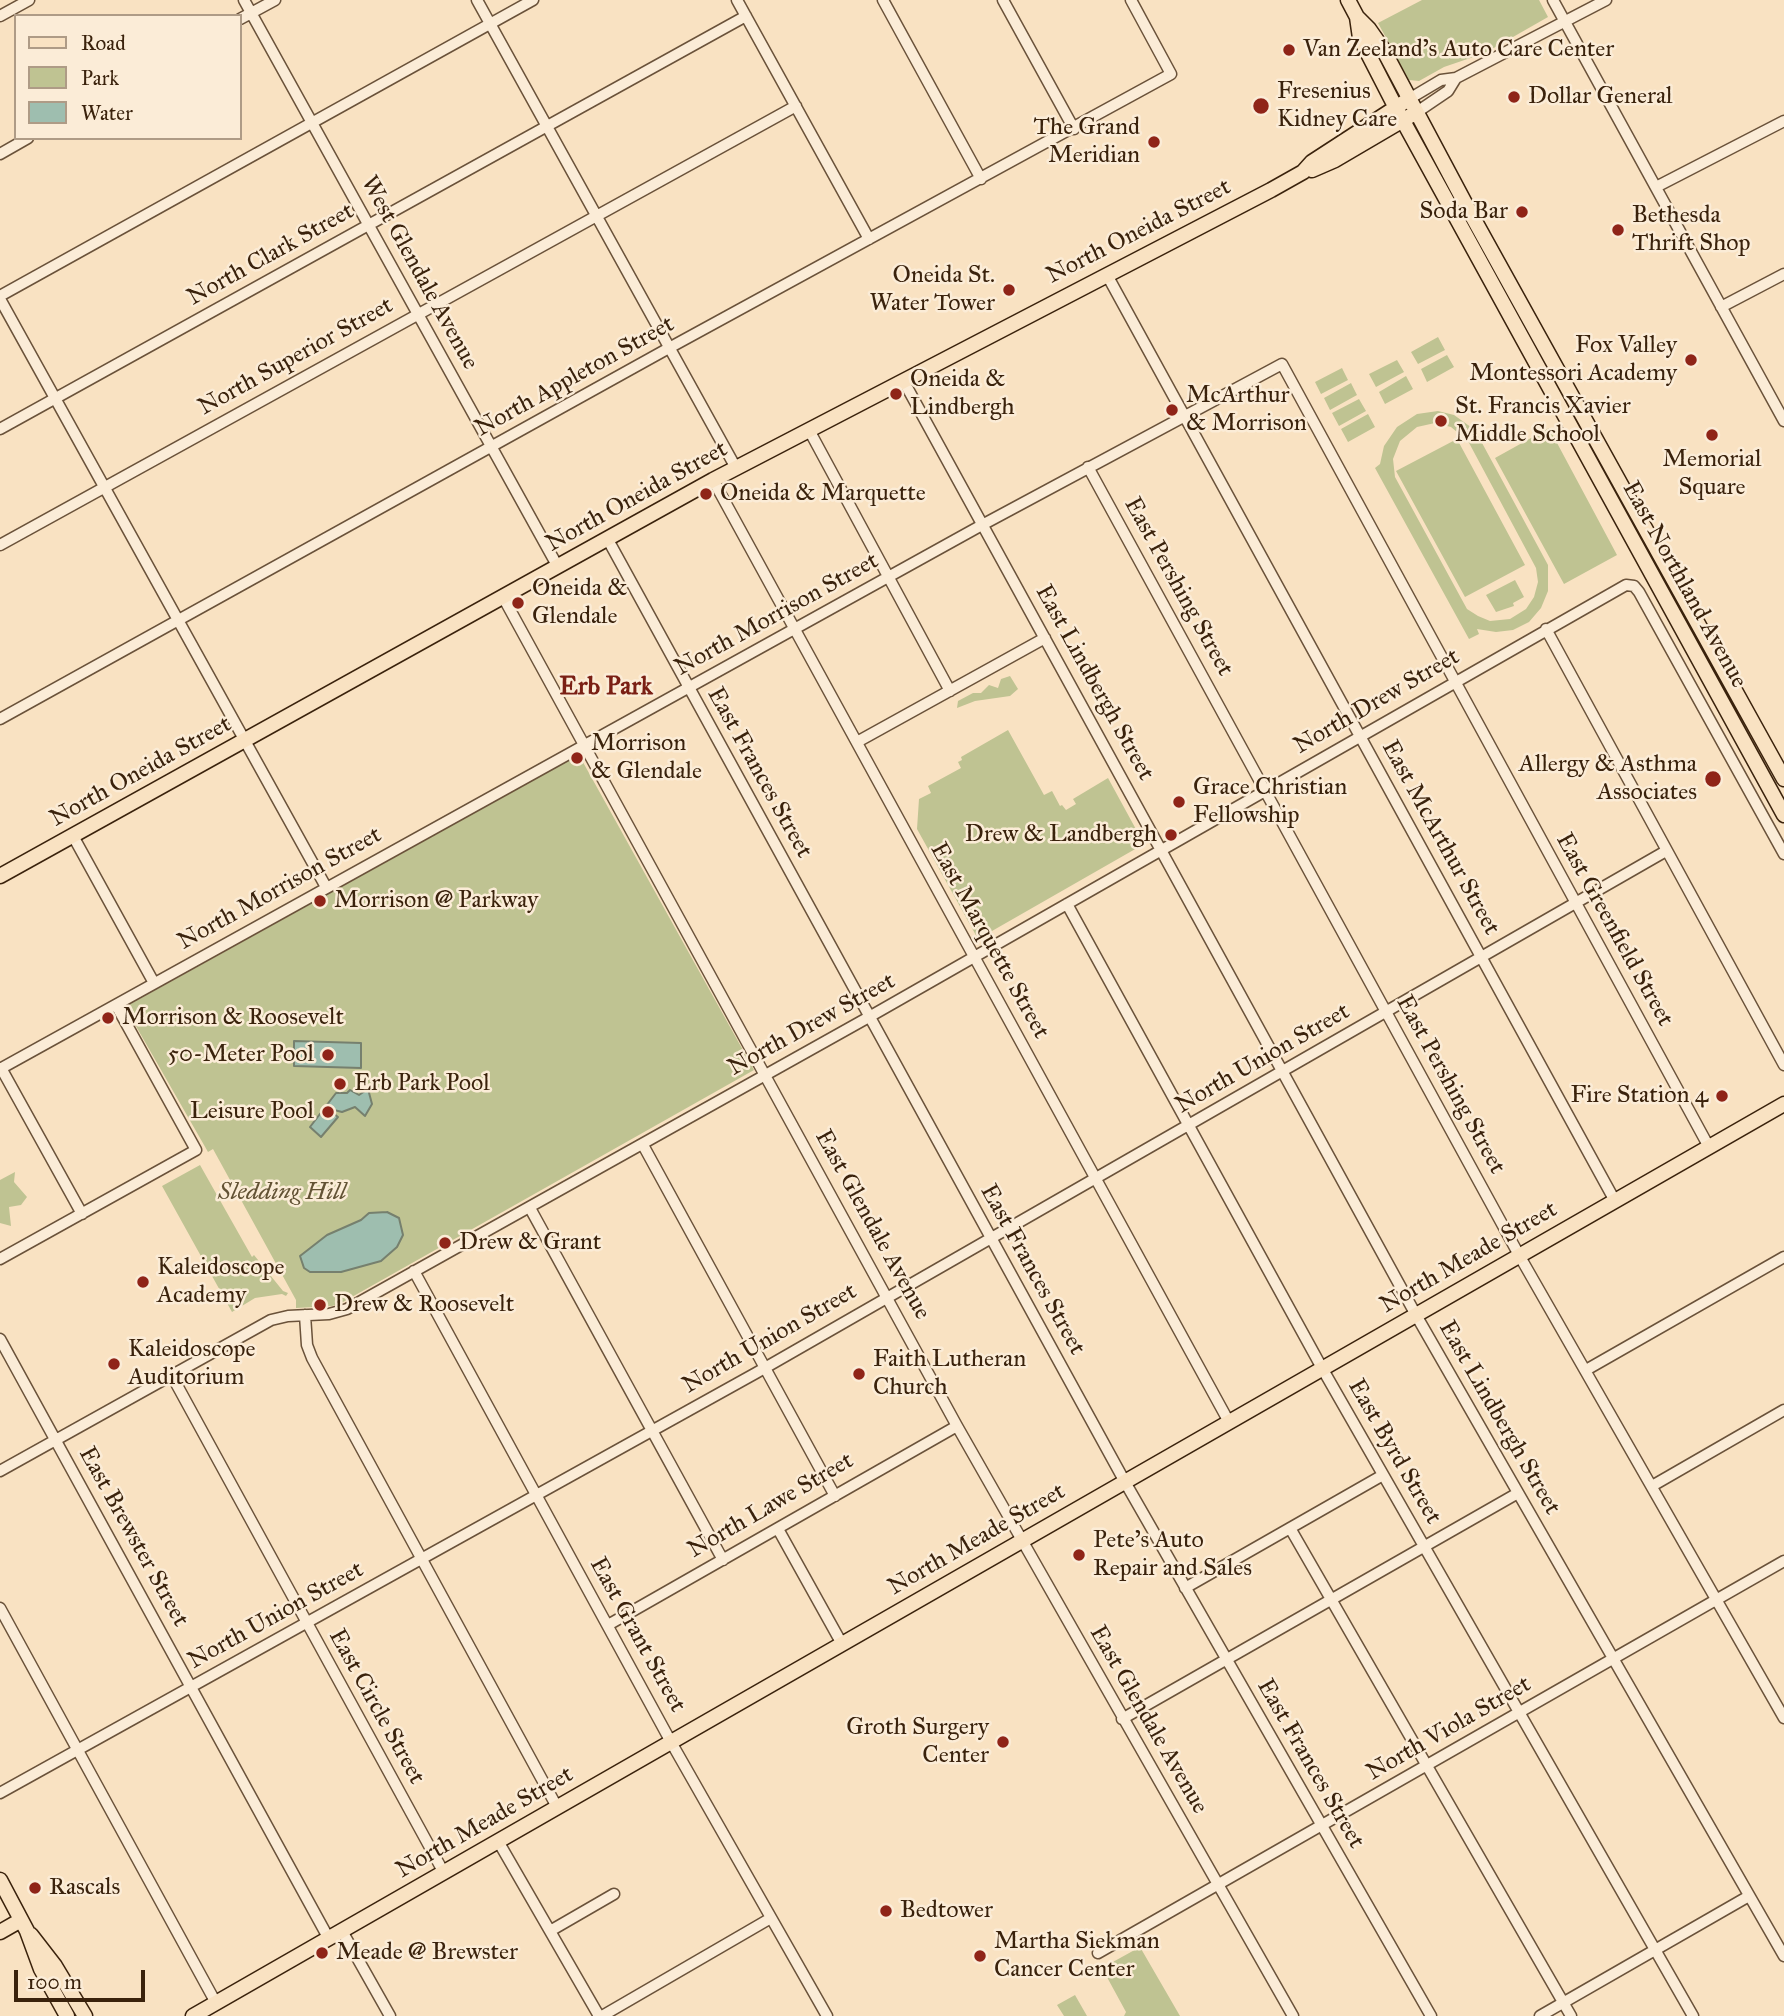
<!DOCTYPE html>
<html>
<head>
<meta charset="utf-8">
<style>
  body { margin:0 }
  #map { position:relative; width:1784px; height:2016px; overflow:hidden; background:#f9e2c2; font-family:"IM FELL Great Primer",serif }
  canvas { display:block }
  .legend { position:absolute; left:14px; top:14px; width:228px; height:126px; box-sizing:border-box; background:#fbecd7; border:2px solid #ae9b86; margin:0; padding:9px 12px; list-style:none; font-size:21px; color:#3a220c }
  .legend li { display:flex; align-items:center; gap:14px; height:35px }
  .legend b { width:35px; border:2px solid #ae9b86 }
  .scale { position:absolute; left:14px; top:1970px; width:131px; height:32px; box-sizing:border-box; border:4px solid #3a220c; border-top:0; padding-left:9px; font-size:21px; line-height:24px; white-space:nowrap; color:#3a220c; -webkit-text-stroke:5px #fbecd7; paint-order:stroke }
</style>
</head>
<body>
<div id="map">
<canvas width="1784" height="2016"></canvas>
<ul class="legend">
<li><b style="height:9px;background:#f9e2c2"></b>Road</li>
<li><b style="height:19px;background:#bfc392"></b>Park</li>
<li><b style="height:19px;background:#9ebeaf"></b>Water</li>
</ul>
<div class="scale">100 m</div>
</div>
<script>
const g = document.querySelector('canvas').getContext('2d');
g.lineJoin = 'round';
function fill(path, color) {
  g.fillStyle = color;
  g.fill(path, 'evenodd');
}
function shape(rows) {
  const path = new Path2D();
  for (const r of rows) {
    path.moveTo(r[0], r[1]);
    for (let i = 2; i < r.length; i += 2) path.lineTo(r[i], r[i + 1]);
  }
  return path;
}
function trace(path, color, width, dash) {
  g.strokeStyle = color;
  g.lineWidth = width;
  g.lineCap = dash ? 'butt' : 'round';
  g.setLineDash(dash || []);
  g.stroke(path);
}
function drawText(font, color, halo, rows, align = 'center') {
  g.font = font + ' "IM FELL Great Primer",serif';
  g.lineWidth = 5;
  g.setLineDash([]);
  g.textBaseline = 'middle';
  g.strokeStyle = halo;
  g.fillStyle = color;
  for (const [text, x, y, turn = 0] of rows) {
    g.save();
    g.translate(x, y);
    g.rotate((+turn || 0) * Math.PI / 180);
    g.textAlign = isNaN(turn) ? turn : align;
    if (halo) g.strokeText(text, 0, 0);
    g.fillText(text, 0, 0);
    g.restore();
  }
}
const green = shape([
  [1422,0,1539,0,1548,17,1485,53,1444,67,1419,81,1409,80,1378,23],
  [1438,337,1445,350,1418,364,1411,352],
  [1447,355,1454,367,1427,382,1421,369],
  [1397,360,1404,372,1376,387,1369,374],
  [1342,368,1348,380,1321,394,1315,382],
  [1406,376,1413,389,1385,404,1379,392],
  [1351,383,1357,395,1330,410,1324,398],
  [1359,399,1366,411,1339,426,1332,413],
  [1438,411,1454,415,1475,430,1548,565,1548,591,1541,608,1529,622,1513,630,1496,632,1477,629,1479,634,1469,639,1375,468,1380,464,1384,446,1397,427,1417,414],
  [1435,423,1451,427,1468,441,1536,568,1538,582,1534,597,1526,609,1510,619,1490,621,1478,616,1467,609,1395,477,1393,459,1400,441,1417,427],
  [1368,414,1375,427,1348,442,1341,429],
  [1549,428,1617,555,1564,584,1495,458],
  [1457,439,1525,565,1465,597,1396,471],
  [1515,580,1524,597,1513,603,1514,606,1496,612,1486,595],
  [1010,676,1018,689,1010,696,975,701,957,708,958,701,973,693,981,693,989,685,998,688,1001,679],
  [1008,730,1044,795,1052,791,1060,806,1062,805,1066,810,1076,804,1073,799,1108,778,1144,844,978,939,917,829,919,799,931,793,928,786,961,768,958,762,962,760,961,757],
  [579,755,754,1070,343,1302,332,1306,296,1308,296,1300,213,1149,208,1152,125,1007],
  [200,1165,252,1257,254,1255,283,1291,288,1293,286,1296,282,1294,255,1298,232,1312,162,1186],
  [15,1172,14,1182,27,1197,21,1205,9,1207,11,1226,0,1223,0,1180],
  [1140,1947,1180,2016,1124,2016,1126,2012,1102,1968],
  [1075,1995,1087,2016,1064,2016,1057,2005]
]);
const water = shape([
  [294,1041,361,1043,361,1068,294,1066,294,1041],
  [368,1089,372,1104,365,1116,355,1107,342,1112,334,1110,333,1113,338,1117,321,1137,310,1127,336,1093,347,1093,350,1090,359,1095,368,1089],
  [387,1212,399,1218,403,1235,397,1247,381,1261,341,1272,310,1272,304,1268,300,1256,327,1235,361,1220,369,1213,387,1212]
]);
const minor = shape([
  [244,0,558,567],
  [477,0,736,468],
  [737,0,869,239],
  [883,0,981,179],
  [1003,0,1074,129],
  [1553,0,1784,421],
  [0,16,29,0],
  [240,19,275,0],
  [1409,99,1441,80,1456,78,1606,0],
  [1417,112,1448,91,1456,78],
  [0,154,28,138],
  [1656,187,1784,121],
  [1107,275,1615,1201],
  [0,296,533,0],
  [0,299,326,887],
  [1721,307,1784,274],
  [903,380,1416,1315,1784,1956],
  [0,429,746,16],
  [809,430,950,691],
  [1088,467,1519,1255,1784,1718],
  [713,480,1229,1422],
  [607,538,1125,1482,1431,2016],
  [0,545,796,106],
  [503,597,957,1426,1293,2016],
  [1546,629,1784,1065],
  [0,719,669,348,1171,74,1131,0],
  [857,742,1045,638],
  [73,836,154,983],
  [1067,904,1322,1368,1693,2016],
  [1,1068,82,1214],
  [0,1069,982,525,1282,364,1709,1147],
  [643,1145,835,1496],
  [530,1208,723,1560],
  [0,1259,196,1150,116,1005],
  [414,1271,671,1742,827,2016],
  [305,1315,307,1345,312,1358,557,1807],
  [0,1339,329,1939],
  [1586,1370,1784,1257],
  [172,1376,444,1873],
  [0,1471,271,1320,288,1316,329,1314,347,1309,869,1017,1626,585,1634,586,1639,592,1784,854],
  [1652,1486,1784,1410],
  [1290,1528,1571,2016],
  [778,1529,842,1644],
  [1185,1588,1383,1475],
  [0,1608,216,2003],
  [608,1625,957,1426],
  [1122,1719,1518,1493],
  [0,1793,756,1373,1666,851],
  [498,1841,599,2016],
  [342,1931,390,2016],
  [550,1931,614,1894],
  [1098,1953,1784,1561],
  [602,2016,771,1918],
  [1540,2016,1749,1896]
]);
const major = shape([
  [1348,0,1357,17,1369,29,1383,49,1466,205,1784,779],
  [1357,17,1360,38,1396,108,1784,815],
  [1312,170,1335,160,1410,116],
  [0,876,713,480,1271,190,1303,172,1312,162,1409,99],
  [0,1880,27,1931,41,1969,67,2016],
  [0,1932,21,1920],
  [31,1935,55,1966,85,2016],
  [193,2016,1784,1104]
]);
const markers = [
  [1289,50,7,"#8f2418"],
  [1514,97,7,"#8f2418"],
  [1261,106,9,"#8f2418"],
  [1154,142,7,"#8f2418"],
  [1522,212,7,"#8f2418"],
  [1618,230,7,"#8f2418"],
  [1009,290,7,"#8f2418"],
  [1691,360,7,"#8f2418"],
  [896,394,7,"#8f2418"],
  [1172,410,7,"#8f2418"],
  [1441,421,7,"#8f2418"],
  [1712,435,7,"#8f2418"],
  [706,494,7,"#8f2418"],
  [518,603,7,"#8f2418"],
  [577,758,7,"#8f2418"],
  [1713,779,9,"#8f2418"],
  [1179,802,7,"#8f2418"],
  [1171,835,7,"#8f2418"],
  [320,901,7,"#8f2418"],
  [108,1018,7,"#8f2418"],
  [328,1055,7,"#8f2418"],
  [340,1084,7,"#8f2418"],
  [1722,1096,7,"#8f2418"],
  [328,1112,7,"#8f2418"],
  [445,1243,7,"#8f2418"],
  [143,1282,7,"#8f2418"],
  [320,1305,7,"#8f2418"],
  [114,1364,7,"#8f2418"],
  [859,1374,7,"#8f2418"],
  [1079,1555,7,"#8f2418"],
  [1003,1742,7,"#8f2418"],
  [35,1888,7,"#8f2418"],
  [886,1911,7,"#8f2418"],
  [322,1953,7,"#8f2418"],
  [980,1956,7,"#8f2418"]
];
const poiNames = [
  ["Van Zeeland's Auto Care Center",1303,50],
  ["Fresenius",1277,92],
  ["Kidney Care",1277,120],
  ["Dollar General",1528,97],
  ["The Grand",1140,128,"right"],
  ["Meridian",1140,156,"right"],
  ["Soda Bar",1508,212,"right"],
  ["Bethesda",1632,216],
  ["Thrift Shop",1632,244],
  ["Oneida St.",995,276,"right"],
  ["Water Tower",995,304,"right"],
  ["Fox Valley",1677,346,"right"],
  ["Montessori Academy",1677,374,"right"],
  ["Oneida &",910,380],
  ["Lindbergh",910,408],
  ["McArthur",1186,396],
  ["& Morrison",1186,424],
  ["St. Francis Xavier",1455,407],
  ["Middle School",1455,435],
  ["Memorial",1712,460,"center"],
  ["Square",1712,488,"center"],
  ["Oneida & Marquette",720,494],
  ["Oneida &",532,589],
  ["Glendale",532,617],
  ["Morrison",591,744],
  ["& Glendale",591,772],
  ["Allergy & Asthma",1697,765,"right"],
  ["Associates",1697,793,"right"],
  ["Grace Christian",1193,788],
  ["Fellowship",1193,816],
  ["Drew & Landbergh",1157,835,"right"],
  ["Morrison @ Parkway",334,901],
  ["Morrison & Roosevelt",122,1018],
  ["50-Meter Pool",314,1055,"right"],
  ["Erb Park Pool",354,1084],
  ["Fire Station 4",1708,1096,"right"],
  ["Leisure Pool",314,1112,"right"],
  ["Drew & Grant",459,1243],
  ["Kaleidoscope",157,1268],
  ["Academy",157,1296],
  ["Drew & Roosevelt",334,1305],
  ["Kaleidoscope",128,1350],
  ["Auditorium",128,1378],
  ["Faith Lutheran",873,1360],
  ["Church",873,1388],
  ["Pete's Auto",1093,1541],
  ["Repair and Sales",1093,1569],
  ["Groth Surgery",989,1728,"right"],
  ["Center",989,1756,"right"],
  ["Rascals",49,1888],
  ["Bedtower",900,1911],
  ["Martha Siekman",994,1942],
  ["Cancer Center",994,1970],
  ["Meade @ Brewster",336,1953]
];
const streetNames = [
  ["North Oneida Street",1139,232,-27],
  ["North Clark Street",271,255,-29],
  ["West Glendale Avenue",419,273,61],
  ["North Superior Street",296,357,-29],
  ["North Appleton Street",575,377,-29],
  ["North Oneida Street",637,497,-29],
  ["East Northland Avenue",1684,585,61],
  ["East Pershing Street",1178,587,61],
  ["North Morrison Street",777,615,-29],
  ["East Lindbergh Street",1094,683,61],
  ["North Drew Street",1377,702,-30],
  ["North Oneida Street",141,772,-29],
  ["East Frances Street",759,773,61],
  ["East McArthur Street",1440,838,61],
  ["North Morrison Street",280,889,-29],
  ["East Greenfield Street",1614,930,61],
  ["East Marquette Street",989,941,61],
  ["North Drew Street",812,1025,-29],
  ["North Union Street",1263,1059,-30],
  ["East Pershing Street",1450,1085,61],
  ["East Glendale Avenue",872,1225,61],
  ["North Meade Street",1469,1258,-30],
  ["East Frances Street",1032,1270,61],
  ["North Union Street",770,1339,-30],
  ["East Lindbergh Street",1499,1418,60],
  ["East Byrd Street",1394,1452,60],
  ["North Lawe Street",771,1506,-30],
  ["East Brewster Street",133,1537,61],
  ["North Meade Street",977,1540,-30],
  ["North Union Street",276,1616,-29],
  ["East Grant Street",637,1635,61],
  ["East Circle Street",376,1707,61],
  ["East Glendale Avenue",1148,1720,60],
  ["North Viola Street",1449,1729,-30],
  ["East Frances Street",1310,1764,60],
  ["North Meade Street",485,1823,-30]
];
const parkNames = [
  ["Sledding Hill",282,1193]
];
const neighbourhoodNames = [
  ["Erb Park",606,688]
];
fill(green, '#bfc392');
fill(water, '#9ebeaf');
trace(water, '#76806e', 2);
trace(minor, '#6a523a', 13);
trace(major, '#3a220c', 17);
trace(minor, '#fbecd7', 10);
trace(major, '#f9e2c2', 14);
for (const [x, y, r, color] of markers) {
  const dot = new Path2D();
  dot.arc(x, y, r, 0, 2 * Math.PI);
  g.fillStyle = color;
  g.fill(dot);
  trace(dot, '#fbecd7', 2.5);
}
drawText('24px', '#3a220c', '#fbecd7', poiNames, 'left');
drawText('24px', '#3a220c', '#fbecd7', streetNames);
drawText('italic 24px', '#625234', '#fbecd7', parkNames);
drawText('bold 26px', '#7a1f14', '#fbecd7', neighbourhoodNames);
</script>
</body>
</html>
